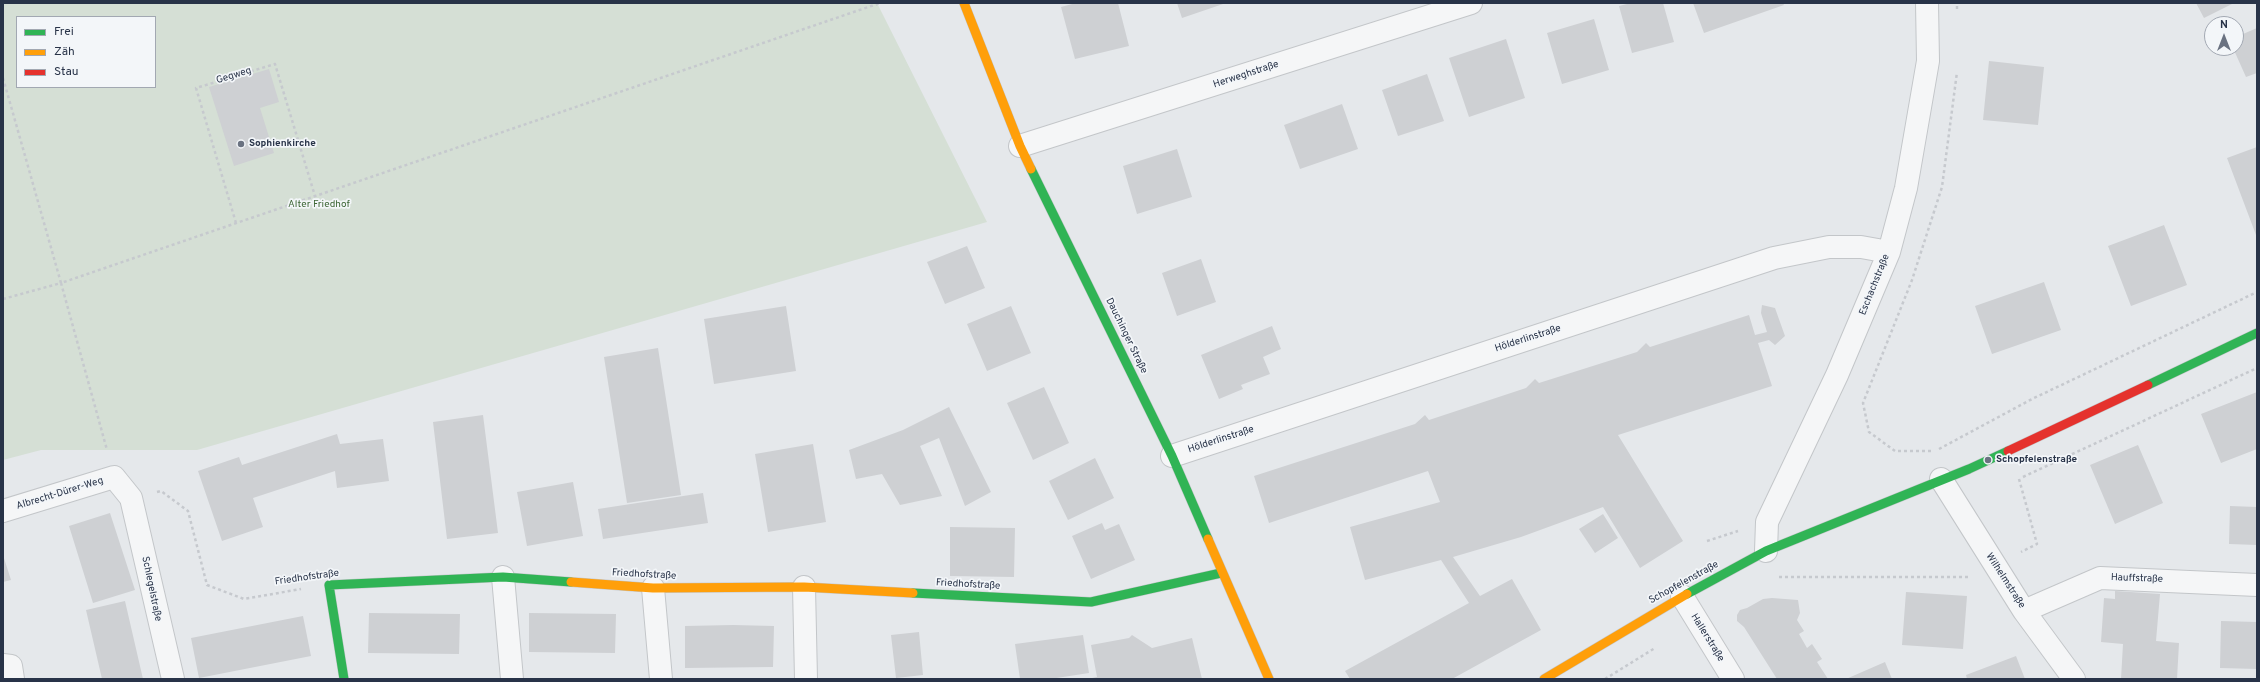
<!DOCTYPE html>
<html>
<head>
<meta charset="utf-8">
<style>
  body { margin:0 }
  #map { position:relative; width:2260px; height:682px; overflow:hidden; background:#e5e8eb; font-family:Overpass,sans-serif }
  canvas { display:block }
  .frame { position:absolute; inset:0; border:4px solid #283348; pointer-events:none }
  .legend { position:absolute; left:16px; top:16px; width:140px; height:72px; box-sizing:border-box; background:#f3f6f9; border:1px solid #a2a8b2; margin:0; padding:5px 7px; list-style:none; font-size:12px; color:#283348 }
  .legend li { display:flex; align-items:center; gap:8px; height:20px }
  .legend b { width:20px; border:1px solid #a2a8b2 }
  .north { position:absolute; left:2204px; top:16px; width:40px; height:40px; box-sizing:border-box; background:#f3f6f9; border:1px solid #a2a8b2; border-radius:50%; rotate:0deg; font-size:11px; font-weight:700; line-height:16px; text-align:center; color:#283348 }
  .north::after { content:''; display:block; margin:auto; width:14px; height:18px; background:#6a7281; clip-path:polygon(50% 0,100% 100%,50% 72%,0 100%) }
</style>
</head>
<body>
<div id="map">
<canvas width="2260" height="682"></canvas>
<div class="frame"></div>
<ul class="legend">
<li><b style="height:5px;background:#30b455"></b>Frei</li>
<li><b style="height:5px;background:#ff9f0a"></b>Zäh</li>
<li><b style="height:5px;background:#e5322d"></b>Stau</li>
</ul>
<div class="north">N</div>
</div>
<script>
const g = document.querySelector('canvas').getContext('2d');
g.lineJoin = 'round';
function fill(path, color) {
  g.fillStyle = color;
  g.fill(path, 'evenodd');
}
function shape(rows) {
  const path = new Path2D();
  for (const r of rows) {
    path.moveTo(r[0], r[1]);
    for (let i = 2; i < r.length; i += 2) path.lineTo(r[i], r[i + 1]);
  }
  return path;
}
function trace(path, color, width, dash) {
  g.strokeStyle = color;
  g.lineWidth = width;
  g.lineCap = dash ? 'butt' : 'round';
  g.setLineDash(dash || []);
  g.stroke(path);
}
function drawText(font, color, halo, rows, align = 'center') {
  g.font = font + ' Overpass,sans-serif';
  g.lineWidth = 3.5;
  g.setLineDash([]);
  g.textBaseline = 'middle';
  g.strokeStyle = halo;
  g.fillStyle = color;
  for (const [text, x, y, turn = 0] of rows) {
    g.save();
    g.translate(x, y);
    g.rotate((+turn || 0) * Math.PI / 180);
    g.textAlign = isNaN(turn) ? turn : align;
    if (halo) g.strokeText(text, 0, 0);
    g.fillText(text, 0, 0);
    g.restore();
  }
}
const green = shape([
  [3,3,877,3,987,222,197,450,41,450,3,460],
  [17,17,155,17,155,87,17,87]
]);
const building = shape([
  [1076,3,1118,3,1129,46,1075,59,1061,7],
  [1177,3,1226,3,1182,18],
  [1631,3,1663,3,1674,42,1632,53,1619,6],
  [1693,3,1783,3,1784,5,1704,33],
  [2196,3,2234,3,2204,18],
  [1594,19,1609,70,1562,84,1547,33],
  [2257,28,2257,73,2246,77,2233,48,2236,48,2236,37],
  [1506,39,1525,98,1469,117,1449,58],
  [1989,61,2044,67,2038,125,1983,120],
  [269,69,279,102,260,108,274,153,234,166,209,87],
  [1427,74,1444,121,1398,136,1382,90],
  [1342,104,1358,149,1300,169,1284,125],
  [2257,147,2257,234,2256,235,2227,158],
  [1177,149,1192,197,1137,214,1123,166],
  [2164,225,2187,285,2131,306,2108,246],
  [967,246,985,288,945,304,927,262],
  [1201,259,1216,302,1177,316,1162,273],
  [2044,282,2061,330,1992,354,1975,306],
  [1762,305,1775,308,1785,336,1775,345,1769,340,1758,343,1772,386,1618,435,1683,541,1640,568,1603,507,1521,537,1453,557,1480,596,1512,579,1541,630,1452,679,1350,679,1345,671,1469,603,1441,560,1365,580,1350,527,1440,502,1428,471,1269,523,1254,476,1415,424,1425,415,1429,420,1526,388,1535,379,1539,383,1637,352,1646,343,1650,347,1749,315,1755,335,1767,332,1761,313],
  [786,306,796,371,714,384,704,319],
  [1011,306,1031,353,987,371,967,324],
  [1272,326,1281,349,1263,357,1270,374,1241,385,1243,389,1219,399,1201,355],
  [658,348,681,495,627,503,604,357],
  [1044,387,1069,443,1033,460,1007,403],
  [2257,392,2257,449,2221,463,2201,414],
  [949,407,991,492,965,506,939,438,920,446,942,496,900,505,882,474,856,479,849,450,903,430],
  [483,415,498,533,447,539,433,422],
  [337,434,340,444,383,439,389,481,337,488,335,471,253,498,263,527,222,541,198,471,239,457,242,465],
  [813,444,826,522,768,532,755,454],
  [2138,445,2163,503,2115,524,2090,465],
  [1095,458,1114,498,1068,520,1049,481],
  [573,482,583,536,527,546,517,492],
  [703,493,708,523,603,539,598,509],
  [2230,506,2257,507,2257,545,2229,544],
  [110,513,135,590,93,603,69,526],
  [1603,514,1618,538,1595,553,1579,529],
  [1102,523,1105,530,1119,524,1135,560,1091,579,1072,536],
  [950,527,1015,528,1014,577,950,576],
  [3,555,11,580,3,582],
  [2115,591,2160,594,2156,641,2179,643,2177,679,2121,679,2123,644,2101,642,2104,598,2115,599],
  [1906,592,1967,596,1963,649,1902,645],
  [1772,598,1798,600,1800,613,1797,620,1804,631,1799,634,1807,648,1812,644,1822,659,1817,662,1828,679,1777,679,1744,627,1737,621,1737,615,1740,610,1747,608,1763,599],
  [125,601,143,679,102,679,86,610],
  [369,613,460,614,459,654,368,653],
  [529,613,616,614,615,653,529,652],
  [303,616,311,656,199,678,191,638],
  [2221,621,2257,622,2257,669,2220,668],
  [733,625,774,626,773,667,685,668,685,626],
  [919,632,923,675,896,678,891,635],
  [1083,635,1089,673,1050,679,1020,679,1015,644],
  [1132,635,1152,648,1192,638,1202,679,1087,679,1097,677,1091,645,1129,638],
  [2016,656,2025,679,1967,679,1966,675],
  [1885,662,1892,679,1846,679]
]);
const path = shape([
  [1957,9,1957,3],
  [3,78,61,283,880,3],
  [236,223,196,88,275,64,315,196],
  [3,299,61,283,107,450],
  [1939,449,2032,399,2257,292],
  [1931,451,1895,451,1869,432,1863,403,1912,280,1942,187,1957,72],
  [2023,477,2257,368],
  [2019,479,2037,544,2021,552],
  [157,492,161,491,188,511,207,585,244,599,301,589],
  [1707,541,1738,531],
  [1779,577,1968,577],
  [1605,679,1655,648]
]);
const street = shape([
  [1020,146,1471,3],
  [1172,456,1774,258,1829,247,1861,247,1889,252],
  [1941,479,2024,611,2074,679],
  [3,511,114,477,131,498,173,679],
  [1766,551,1767,522,1837,375,1889,252,1906,188,1928,61,1927,3],
  [503,577,512,679],
  [804,587,806,679],
  [653,588,661,679],
  [1682,596,1733,679],
  [2024,611,2100,578,2257,585],
  [3,665,11,666,13,679]
]);
const fast = shape([
  [1031,169,1172,456,1208,539],
  [2148,385,2257,333],
  [913,593,1091,602,1221,573],
  [1687,594,1766,551,1969,469,2008,451],
  [344,679,329,585,503,577,571,582]
]);
const slow = shape([
  [964,3,1020,146,1031,169],
  [1208,539,1269,679],
  [571,582,653,588,804,587,913,593],
  [1544,679,1687,594]
]);
const jam = shape([
  [2008,451,2148,385]
]);
const markers = [
  [241,144,4,"#6a7281"],
  [1988,460,4,"#6a7281"]
];
const streetNames = [
  ["Herweghstraße",1246,75,-18],
  ["Gegweg",234,76,-17],
  ["Eschachstraße",1875,285,-68],
  ["Dauchinger Straße",1126,336,64],
  ["Hölderlinstraße",1528,339,-18],
  ["Hölderlinstraße",1221,440,-18],
  ["Albrecht-Dürer-Weg",60,494,-17],
  ["Friedhofstraße",644,575,3],
  ["Friedhofstraße",307,578,-8],
  ["Hauffstraße",2137,579,2],
  ["Wilhelmstraße",2005,581,57],
  ["Schopfelenstraße",1684,583,-29],
  ["Friedhofstraße",968,585,3],
  ["Schlegelstraße",151,589,78],
  ["Hallerstraße",1707,638,58]
];
const poiNames = [
  ["Sophienkirche",249,144],
  ["Schopfelenstraße",1996,460]
];
const parkNames = [
  ["Alter Friedhof",319,205]
];
fill(green, '#d5dfd5');
fill(building, '#ced0d3');
trace(street, '#c3c6c9', 24);
trace(fast, '#c3c6c9', 10);
trace(slow, '#c3c6c9', 10);
trace(jam, '#c3c6c9', 10);
trace(path, '#c6c9ce', 2.5, [3, 3]);
trace(street, '#f5f6f7', 22);
trace(fast, '#30b455', 9);
trace(slow, '#ff9f0a', 9);
trace(jam, '#e5322d', 9);
for (const [x, y, r, color] of markers) {
  const dot = new Path2D();
  dot.arc(x, y, r, 0, 2 * Math.PI);
  g.fillStyle = color;
  g.fill(dot);
  trace(dot, '#f3f6f9', 1.5);
}
drawText('10px', '#283348', '#f3f6f9', streetNames);
drawText('bold 10px', '#283348', '#f3f6f9', poiNames, 'left');
drawText('10px', '#3c6534', '#f3f6f9', parkNames);
</script>
</body>
</html>
